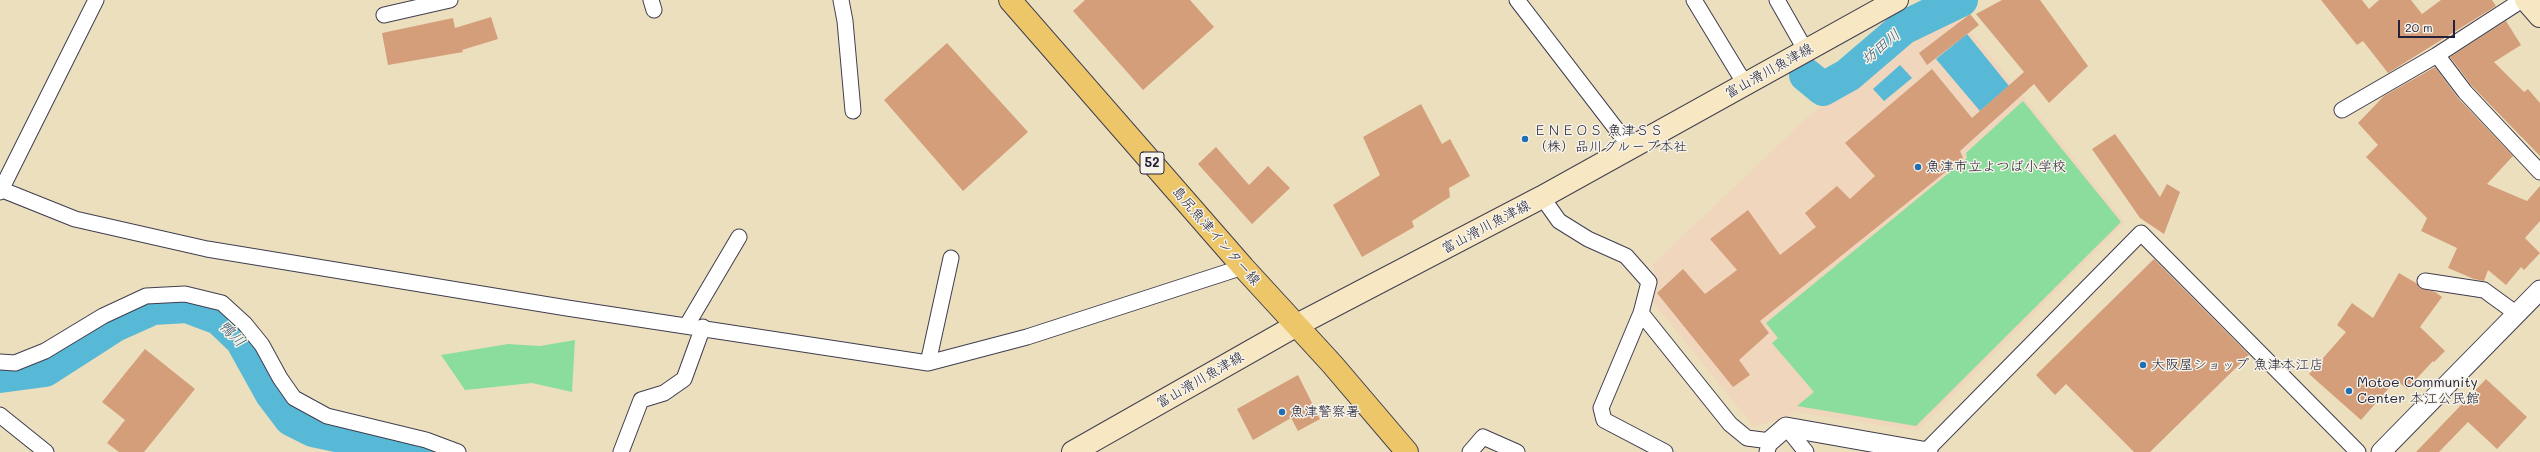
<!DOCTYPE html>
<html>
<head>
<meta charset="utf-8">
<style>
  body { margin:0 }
  #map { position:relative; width:2540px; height:452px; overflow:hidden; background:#ecdfbe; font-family:Mali,sans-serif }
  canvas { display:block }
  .scale { position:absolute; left:2398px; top:20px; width:57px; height:18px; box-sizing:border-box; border:2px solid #22223b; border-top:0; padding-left:5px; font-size:12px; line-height:14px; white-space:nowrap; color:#22223b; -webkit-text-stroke:3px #f7f3e8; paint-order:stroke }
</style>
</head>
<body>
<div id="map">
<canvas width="2540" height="452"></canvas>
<div class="scale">20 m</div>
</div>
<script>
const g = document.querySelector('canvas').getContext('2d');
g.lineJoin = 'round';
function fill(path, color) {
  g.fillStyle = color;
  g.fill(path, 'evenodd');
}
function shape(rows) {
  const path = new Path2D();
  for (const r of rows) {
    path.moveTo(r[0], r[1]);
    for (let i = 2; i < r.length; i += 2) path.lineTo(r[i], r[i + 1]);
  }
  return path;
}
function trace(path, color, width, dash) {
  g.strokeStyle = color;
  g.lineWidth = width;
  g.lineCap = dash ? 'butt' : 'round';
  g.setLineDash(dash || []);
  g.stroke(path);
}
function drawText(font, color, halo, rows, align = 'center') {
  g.font = font + ' Mali,"Klee One",sans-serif';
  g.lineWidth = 3;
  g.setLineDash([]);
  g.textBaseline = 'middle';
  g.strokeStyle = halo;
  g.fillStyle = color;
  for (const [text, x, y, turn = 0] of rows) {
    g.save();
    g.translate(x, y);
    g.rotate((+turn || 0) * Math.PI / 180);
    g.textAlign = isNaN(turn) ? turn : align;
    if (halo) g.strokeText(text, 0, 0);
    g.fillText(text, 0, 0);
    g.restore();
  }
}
const built = shape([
  [1954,11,2125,222,1917,431,1798,412,1754,427,1651,300,1658,285,1652,265,1812,113]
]);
const green = shape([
  [2023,101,2121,222,1916,426,1797,406,1814,392,1772,343,1778,338,1766,323,1967,158,1966,153],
  [575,340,572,392,532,383,465,390,441,355,508,344,540,346]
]);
const water = shape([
  [1967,34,2009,86,1980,111,1936,59],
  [1900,65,1912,78,1884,101,1873,89]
]);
const river = shape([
  [1806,75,1823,89,1848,75,1903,28,1961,0],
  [0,376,45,370,115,325,153,308,187,306,219,318,242,340,272,394,291,419,313,430,416,452]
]);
const building = shape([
  [1085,0,1190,0,1214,27,1143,90,1073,11],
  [2002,0,2040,0,2088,66,2049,103,2034,84,1960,151,1963,158,1760,321,1769,333,1739,360,1750,375,1733,387,1657,293,1683,269,1705,294,1737,270,1710,239,1748,210,1780,255,1816,227,1805,213,1837,186,1850,199,1875,176,1845,143,1932,69,1972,118,2024,72,1976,14],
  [2321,0,2362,0,2369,9,2379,0,2411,0,2422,14,2441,0,2492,0,2496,6,2388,73,2363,41,2357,45],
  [1970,14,1979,25,1927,65,1919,53],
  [491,17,498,39,462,50,463,52,388,65,382,33,453,18,455,28],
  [2506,21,2521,45,2494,62,2524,92,2528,89,2540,103,2540,156,2472,86,2450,57],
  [947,43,1028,132,963,191,884,100],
  [2435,67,2458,98,2513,156,2487,184,2527,201,2540,186,2540,221,2525,238,2540,253,2524,270,2521,267,2506,285,2488,270,2484,281,2474,279,2448,268,2457,248,2421,231,2427,218,2366,157,2378,145,2358,123,2384,96],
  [1421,104,1442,144,1450,139,1470,176,1449,188,1450,197,1412,221,1414,227,1362,257,1333,205,1380,175,1363,137],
  [2115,134,2160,197,2167,184,2180,192,2164,234,2140,218,2092,149],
  [1216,147,1249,185,1268,166,1290,188,1252,224,1198,164],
  [2154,259,2249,355,2150,452,2134,452,2066,384,2055,395,2036,375],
  [2399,273,2416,283,2420,288,2435,292,2442,297,2420,327,2445,351,2434,362,2433,361,2407,389,2396,380,2361,420,2309,374,2346,332,2337,325,2352,303,2373,318],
  [145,349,195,389,144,452,119,452,107,443,125,420,102,402],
  [1298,375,1320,419,1298,431,1291,418,1253,440,1237,409],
  [2486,379,2527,417,2497,449,2468,422,2439,452,2416,452]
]);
const minor = shape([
  [651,0,654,10],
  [841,0,845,21,853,111],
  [1517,0,1630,147],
  [1694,0,1745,84],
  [1777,0,1806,51],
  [2522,0,2437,55,2465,92,2540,172],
  [384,15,450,0],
  [2342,110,2437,55],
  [0,189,75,219,207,249,567,308,928,363,1027,337,1243,267],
  [0,192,96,0],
  [1542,197,1559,221,1588,239,1626,256,1649,282,1641,313,1601,408,1604,420,1665,452],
  [2425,281,2484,290,2517,314],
  [1641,313,1730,424,1747,438,1770,441,1767,452],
  [687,325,739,237],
  [0,362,15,363,45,351,103,316,146,296,185,294,222,303,245,324,262,345,280,378,294,398,327,416,426,440,458,452],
  [928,363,951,258],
  [0,415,46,452],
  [1786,427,1806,452],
  [1926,451,2141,233,2358,452],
  [621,452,641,400,664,393,684,379,703,327],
  [1470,452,1483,437,1517,452]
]);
const tertiary = shape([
  [1770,441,1786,427,1928,452],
  [2381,452,2540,290]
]);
const secondary = shape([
  [2526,0,2540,16],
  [1073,452,1297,325,1542,197,1897,0]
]);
const primary = shape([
  [1010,0,1243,267,1332,364,1407,452]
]);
const markers = [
  [1525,139,4,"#1f6fb2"],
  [1918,167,4,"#1f6fb2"],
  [2143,365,4,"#1f6fb2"],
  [2349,391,4,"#1f6fb2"],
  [1282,412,4,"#1f6fb2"]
];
const shields = [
  [1152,163,24]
];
const shieldNames = [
  ["52",1152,163]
];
const streetNames = [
  ["富山滑川魚津線",1769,71,-29],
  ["富山滑川魚津線",1486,227,-28],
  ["島尻魚津インター線",1216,236,49],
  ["富山滑川魚津線",1200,380,-30]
];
const poiNames = [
  ["ＥＮＥＯＳ 魚津ＳＳ",1533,131],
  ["（株）品川グループ本社",1533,147],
  ["魚津市立よつば小学校",1926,167],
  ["大阪屋ショップ 魚津本江店",2151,365],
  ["Motoe Community",2357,383],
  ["Center 本江公民館",2357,399],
  ["魚津警察署",1290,412]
];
const waterNames = [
  ["坊田川",1881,47,-40],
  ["鴨川",232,334,46]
];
fill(built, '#efd6bc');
fill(green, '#8add9d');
fill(water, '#57b9d6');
trace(river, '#57b9d6', 34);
fill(building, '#d49e7b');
trace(minor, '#403e4f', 17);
trace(tertiary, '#403e4f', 21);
trace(secondary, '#403e4f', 24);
trace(primary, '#403e4f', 24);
trace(minor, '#fff', 15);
trace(tertiary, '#fff', 19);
trace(secondary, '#f7e8c3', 22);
trace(primary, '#ecc669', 22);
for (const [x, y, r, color] of markers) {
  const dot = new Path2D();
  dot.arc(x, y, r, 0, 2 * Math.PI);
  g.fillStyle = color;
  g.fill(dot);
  trace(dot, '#f7f3e8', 1.5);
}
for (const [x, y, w] of shields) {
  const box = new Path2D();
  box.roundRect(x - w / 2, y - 11, w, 22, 3);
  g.fillStyle = '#f7f3e8';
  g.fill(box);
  trace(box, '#22223b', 1);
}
drawText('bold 13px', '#22223b', null, shieldNames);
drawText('14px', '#22223b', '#f7f3e8', streetNames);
drawText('14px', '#22223b', '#f7f3e8', poiNames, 'left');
drawText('italic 15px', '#355771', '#f7f3e8', waterNames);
</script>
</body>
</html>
